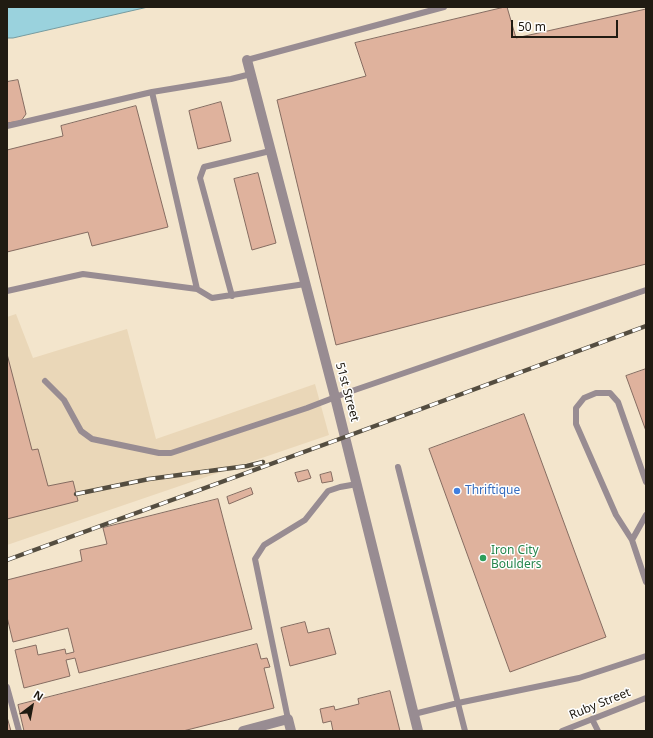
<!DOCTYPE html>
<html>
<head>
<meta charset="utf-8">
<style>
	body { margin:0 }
	#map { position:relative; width:653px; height:738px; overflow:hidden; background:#f3e5cc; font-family:"Noto Sans",sans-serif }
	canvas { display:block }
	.frame { position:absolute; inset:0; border:8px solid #201b12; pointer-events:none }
	.north { position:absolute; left:12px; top:686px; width:40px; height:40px; -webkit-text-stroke:3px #fff; paint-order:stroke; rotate:32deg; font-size:11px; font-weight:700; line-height:16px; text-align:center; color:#201b12 }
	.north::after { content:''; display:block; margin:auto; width:14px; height:18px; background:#201b12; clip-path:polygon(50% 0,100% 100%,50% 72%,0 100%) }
	.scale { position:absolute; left:511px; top:20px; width:107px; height:18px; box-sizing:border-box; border:2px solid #201b12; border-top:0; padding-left:5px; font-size:12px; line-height:14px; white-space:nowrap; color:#201b12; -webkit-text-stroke:3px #fff; paint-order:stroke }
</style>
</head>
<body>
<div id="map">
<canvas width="653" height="738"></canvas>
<div class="frame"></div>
<div class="north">N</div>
<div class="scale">50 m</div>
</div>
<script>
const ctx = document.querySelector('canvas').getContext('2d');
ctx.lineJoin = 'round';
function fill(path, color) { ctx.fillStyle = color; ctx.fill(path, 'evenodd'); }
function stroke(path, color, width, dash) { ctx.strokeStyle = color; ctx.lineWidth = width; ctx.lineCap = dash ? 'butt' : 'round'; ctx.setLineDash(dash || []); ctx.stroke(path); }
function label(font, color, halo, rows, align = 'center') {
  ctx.font = font + ' "Noto Sans",sans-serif'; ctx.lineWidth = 3; ctx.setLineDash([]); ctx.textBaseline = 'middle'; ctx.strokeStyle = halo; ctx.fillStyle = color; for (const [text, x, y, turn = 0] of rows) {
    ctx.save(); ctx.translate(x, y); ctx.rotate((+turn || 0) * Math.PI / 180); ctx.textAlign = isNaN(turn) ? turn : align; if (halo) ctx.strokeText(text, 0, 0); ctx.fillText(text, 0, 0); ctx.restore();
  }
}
const built = new Path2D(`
	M16,314L33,358L127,329L156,439L315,384L329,435L7,545V317Z`);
const water = new Path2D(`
	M7,7H148L13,38H7Z`);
const building = new Path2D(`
	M505,7H507L516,38L646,9V264L336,345L277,100L366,76L355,43Z
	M18,80L26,114L21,121L7,123V82Z
	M221,102L231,141L198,149L189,111Z
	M136,106L168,227L92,246L88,232L7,252V150L63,136L61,126Z
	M258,173L276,243L252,250L234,179Z
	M7,354L32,450L38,449L48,486L73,481L78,501L7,519Z
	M646,369V431L626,376Z
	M524,414L606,637L510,672L429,449Z
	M308,470L311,478L298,482L295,473Z
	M331,472L333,481L322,483L320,475Z
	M251,488L253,494L229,504L227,497Z
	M218,499L252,629L79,673L75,658L66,660L70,676L24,688L15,650L36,645L38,655L65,649L66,654L74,652L68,628L13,642L7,617V580L82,561L80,550L107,544L103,528Z
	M305,622L308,633L329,628L336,654L290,666L281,628Z
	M257,644L261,659L267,658L270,667L264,668L274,708L183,731H24L18,705Z
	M390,691L400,731H333L331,721L323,723L320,709L334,706L335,710L359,704L358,699Z
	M7,717L11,731H7Z`);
const lane = new Path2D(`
	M247,60L444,7
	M152,92L231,79L251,74
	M7,126L152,92L197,289
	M7,291L83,274L197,289L212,298L305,284
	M232,296L200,178L204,167L270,151
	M45,381L64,400L81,431L92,439L159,453H171L307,408L346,393L646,290
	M398,467L465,731
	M646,482L618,402L610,393H596L584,398L576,408V424L616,515L632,540L646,582
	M632,540L646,515
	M7,687L19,731
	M414,714L458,703L579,678L646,656
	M288,719L255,559L264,545L305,520L328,491L340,487L357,484
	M592,719L598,731
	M562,731L646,698`);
const street = new Path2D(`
	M247,60L335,397L418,731
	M243,731L288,719L291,731`);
const rail = new Path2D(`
	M76,494L149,479L247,466L263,462
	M7,560L345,437L646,326`);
const markers = [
	[457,491,4,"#3f7fe0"],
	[483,558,4,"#2e9e5b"]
];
const streetNames = [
	["51st Street",347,392,75],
	["Ruby Street",600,704,-22]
];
const shopNames = [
	["Thriftique",465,491]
];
const leisureNames = [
	["Iron City",491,551],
	["Boulders",491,565]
];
fill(built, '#ead7b8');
fill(water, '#9ad2dd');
stroke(water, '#759ba0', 1);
fill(building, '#dfb29d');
stroke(building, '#856c61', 1);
stroke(lane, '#988c92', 6);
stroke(street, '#988c92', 10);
stroke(rail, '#544d40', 4.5);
stroke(rail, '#fff', 3, [9]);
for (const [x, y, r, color] of markers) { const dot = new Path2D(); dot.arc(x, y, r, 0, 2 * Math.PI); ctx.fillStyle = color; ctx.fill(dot); stroke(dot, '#fff', 1.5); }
label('12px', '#201b12', '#fff', streetNames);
label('12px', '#366cbe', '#fff', shopNames, 'left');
label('12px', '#27864d', '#fff', leisureNames, 'left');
</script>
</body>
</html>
